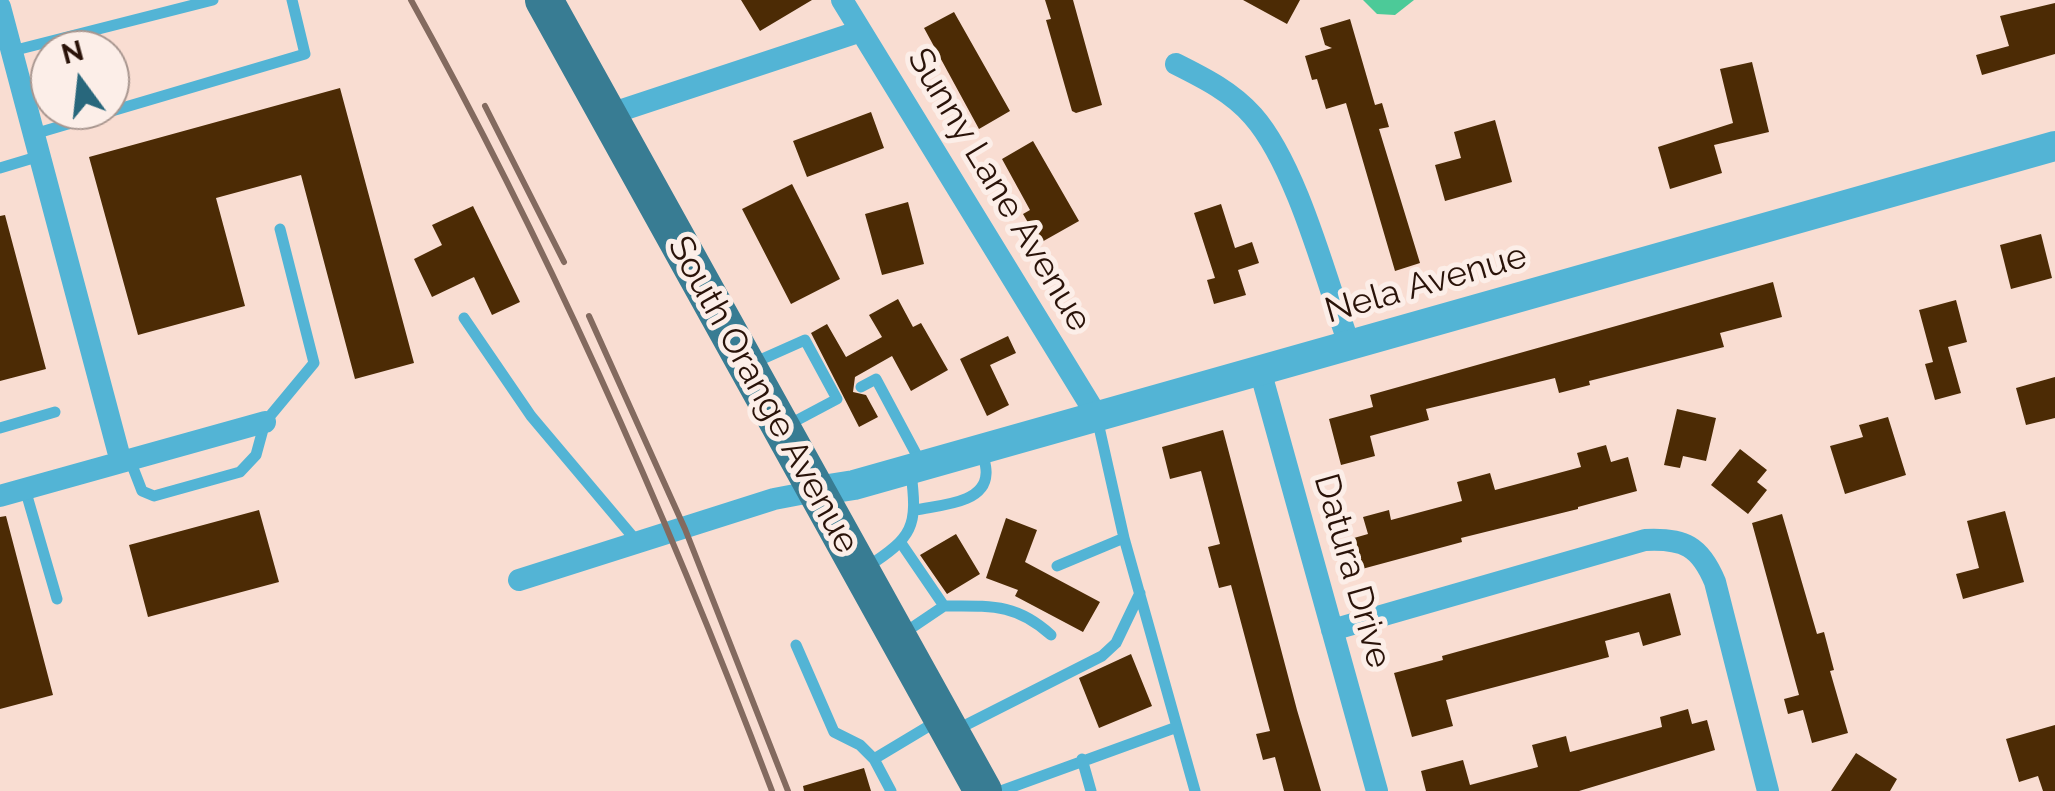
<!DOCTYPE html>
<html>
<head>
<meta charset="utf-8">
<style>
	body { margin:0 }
	#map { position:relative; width:2055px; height:791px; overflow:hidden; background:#f9ddd2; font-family:Raleway,sans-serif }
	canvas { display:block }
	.north { position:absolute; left:30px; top:30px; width:100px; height:100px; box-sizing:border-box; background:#fceee8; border:2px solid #a8968f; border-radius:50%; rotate:345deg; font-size:28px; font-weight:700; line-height:40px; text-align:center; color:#2a1309 }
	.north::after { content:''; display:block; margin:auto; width:35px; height:45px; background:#28677c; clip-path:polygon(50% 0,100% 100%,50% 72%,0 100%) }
</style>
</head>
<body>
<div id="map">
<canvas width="2055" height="791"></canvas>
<div class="north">N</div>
</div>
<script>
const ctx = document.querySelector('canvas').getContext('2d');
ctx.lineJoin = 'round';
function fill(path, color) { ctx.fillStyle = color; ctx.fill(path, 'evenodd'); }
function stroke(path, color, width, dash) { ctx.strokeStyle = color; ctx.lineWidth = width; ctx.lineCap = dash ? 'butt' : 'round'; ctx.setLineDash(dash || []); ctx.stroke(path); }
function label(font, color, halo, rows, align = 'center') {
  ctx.font = font + ' Raleway,sans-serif'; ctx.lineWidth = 10; ctx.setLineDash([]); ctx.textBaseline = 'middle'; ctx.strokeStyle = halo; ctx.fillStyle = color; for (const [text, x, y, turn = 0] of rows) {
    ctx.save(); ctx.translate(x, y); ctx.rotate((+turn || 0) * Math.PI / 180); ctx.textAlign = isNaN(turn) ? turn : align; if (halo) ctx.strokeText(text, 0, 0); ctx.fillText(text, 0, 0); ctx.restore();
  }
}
const water = new Path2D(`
	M1363,0H1414L1395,15L1377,14Z`);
const building = new Path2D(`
	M741,0H812L760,31Z
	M1045,0H1073L1102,105L1076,113L1072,111L1046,20L1051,19Z
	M1243,0H1300L1287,24Z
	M2055,3V54L1982,75L1976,55L2009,46L2000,16Z
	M954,12L1010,111L979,129L924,28Z
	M1350,19L1375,105L1382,103L1389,127L1379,129L1420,263L1395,271L1346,103L1326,109L1317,79L1312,80L1305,56L1332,48L1325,45L1320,28Z
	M1752,62L1769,132L1714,145L1722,173L1670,189L1658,147L1733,123L1720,69Z
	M340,88L414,363L355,379L301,175L216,198L245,306L138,335L89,157Z
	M871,112L884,148L807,177L793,141Z
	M1495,120L1512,182L1445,201L1435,165L1461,158L1454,132Z
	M1033,141L1079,221L1040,243L1023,214L1030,210L1002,159Z
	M792,184L840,279L791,304L742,209Z
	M908,202L924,264L882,275L865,214Z
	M1221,204L1235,248L1252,242L1259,263L1238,270L1246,295L1214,304L1207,280L1215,278L1194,213Z
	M473,206L520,302L492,315L474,277L432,297L414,259L442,245L432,225Z
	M5,215L46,369L0,381V216Z
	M2041,234L2052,278L2011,289L2000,245Z
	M1773,282L1782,317L1720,333L1724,347L1589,381L1590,385L1559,393L1555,378L1426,409L1429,420L1370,436L1375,456L1341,465L1329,419L1373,407L1370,395Z
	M898,299L913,327L921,323L948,370L911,391L892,356L855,377L853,392L866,395L878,417L859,427L811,333L827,324L846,357L882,337L869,315Z
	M1956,300L1967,342L1948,347L1961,393L1935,400L1925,364L1933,362L1919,310Z
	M1008,336L1016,353L990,365L1009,405L987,416L960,359Z
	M2055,377V418L2026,425L2016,388Z
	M1677,409L1716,418L1706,461L1683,456L1680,468L1664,465Z
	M1888,417L1906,475L1845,494L1830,446L1863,437L1859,425Z
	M1223,430L1297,710L1321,791H1284L1275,757L1263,760L1256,734L1270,731L1231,585L1219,588L1208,547L1220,544L1201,471L1170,479L1162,447Z
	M1606,445L1611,462L1628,457L1637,491L1578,507V509L1461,538L1462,542L1362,569L1354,538L1368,534L1363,517L1389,510L1391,520L1462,501L1457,482L1490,473L1495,490L1581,467L1577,453Z
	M1740,449L1767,470L1757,482L1767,490L1748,514L1711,485Z
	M259,510L279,582L148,617L129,545Z
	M2005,511L2024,582L1963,599L1956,574L1979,568L1967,521Z
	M1782,514L1817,634L1824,632L1834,670L1830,671L1848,733L1812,743L1803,710L1788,714L1784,699L1799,695L1752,523Z
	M6,516L53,695L0,709V517Z
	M1006,518L1037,530L1025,562L1100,602L1083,632L1015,596L1018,590L986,578Z
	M956,534L980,574L947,594L920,555Z
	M1670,593L1681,635L1643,646L1639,632L1605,641L1609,657L1446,700L1453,726L1412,737L1394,673L1443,660L1442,656Z
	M1131,654L1152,706L1099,728L1079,678Z
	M1688,709L1692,724L1707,720L1715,750L1579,791H1426L1421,771L1463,760L1470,785L1538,767L1532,745L1566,736L1570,752L1662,727L1660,717Z
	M2055,725V791H2043L2038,776L2019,782L2006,739Z
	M1856,753L1897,779L1890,791H1831Z
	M864,768L871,791H804L803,786Z`);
const service = new Path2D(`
	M12,51L213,0
	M34,134L305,54L292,0
	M0,168L40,156
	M464,318L531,416L639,544
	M751,364L805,340L837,399L788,425
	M861,387L876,379L922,465
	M0,428L55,412
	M130,460L142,491L154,496L240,472L256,455L265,422L314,363L280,229
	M25,489L57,599
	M916,510C938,505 985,504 986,474C987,467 983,457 982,449
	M1124,538L1195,791
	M901,543L944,606L904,633
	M1057,566L1124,538L1097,418
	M867,567C913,537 918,527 911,473
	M944,606C990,606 1016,603 1051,635
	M796,645L834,732L860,745L874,759
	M954,731L1102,656L1116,643L1140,593
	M1082,759L1091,791
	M891,791L874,759L939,720
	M1001,791L1177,727`);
const minor = new Path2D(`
	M842,0L1097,416
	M0,7L121,462
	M1176,64C1204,78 1232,92 1253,116C1297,166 1326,280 1349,344
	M607,115L861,31
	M1260,370L1377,791
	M0,496L265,422
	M519,580L774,499L816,491
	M1332,630L1645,540C1684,538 1700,546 1715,582L1768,791`);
const tertiary = new Path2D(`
	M816,491L854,485L2055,146`);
const primary = new Path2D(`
	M544,0L983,791`);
const rail = new Path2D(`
	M411,0C552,254 669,519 772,791
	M485,106L564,262
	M589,316L685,529L788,791`);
const streetNames = [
	["Sunny Lane Avenue",999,190,59],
	["Nela Avenue",1426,284,-16],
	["South Orange Avenue",763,395,61],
	["Datura Drive",1352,571,74]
];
fill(water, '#4cca98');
fill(building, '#4c2b05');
stroke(service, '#53b4d5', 11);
stroke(minor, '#53b4d5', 22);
stroke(tertiary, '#53b4d5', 30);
stroke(primary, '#387c93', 38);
stroke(rail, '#836a5f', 6);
label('35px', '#2a1309', '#fceee8', streetNames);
</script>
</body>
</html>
